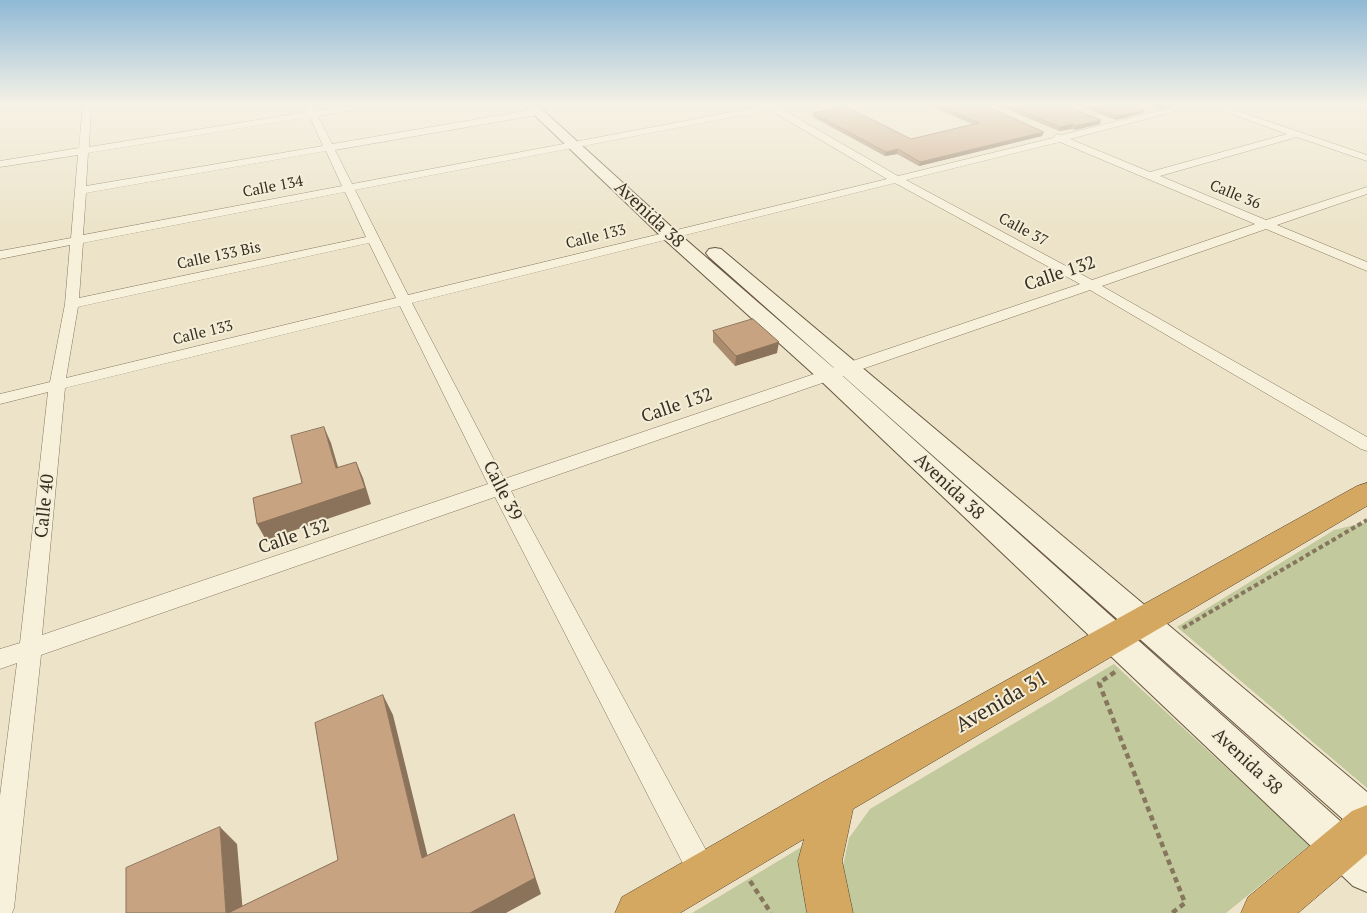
<!DOCTYPE html>
<html>
<head>
<meta charset="utf-8">
<style>
	body { margin:0 }
	canvas { display:block; background:#ece3c8 }
</style>
</head>
<body>
<canvas width="1367" height="913"></canvas>
<script>
const ctx = document.querySelector('canvas').getContext('2d');
ctx.lineJoin = 'round';
function fill(path, color) { ctx.fillStyle = color; ctx.fill(path, 'evenodd'); }
function stroke(path, color, width, dash) { ctx.strokeStyle = color; ctx.lineWidth = width; ctx.lineCap = dash ? 'butt' : 'round'; ctx.setLineDash(dash || []); ctx.stroke(path); }
function label(font, color, halo, rows, align = 'center') {
  ctx.font = font + ' "PT Serif",serif'; ctx.lineWidth = 4; ctx.setLineDash([]); ctx.textBaseline = 'middle'; ctx.strokeStyle = halo; ctx.fillStyle = color; for (const [text, x, y, turn = 0] of rows) {
    ctx.save(); ctx.translate(x, y); ctx.rotate((+turn || 0) * Math.PI / 180); ctx.textAlign = isNaN(turn) ? turn : align; if (halo) ctx.strokeText(text, 0, 0); ctx.fillText(text, 0, 0); ctx.restore();
  }
}
const green = new Path2D(`
	M1367,522V788L1177,627L1334,530Z
	M1114,664L1310,845L1226,913H843L838,889L849,838L870,809Z
	M813,840L806,881V913H692Z`);
const pathFar1 = new Path2D(`
	M1183,628L1367,520`);
const path = new Path2D(`
	M1115,672L1099,683L1185,903L1172,913
	M750,881L771,913`);
const street = new Path2D(`
	M83,104H91L89,147L307,112L304,104H312L316,111L359,104H380L376,107L318,116L332,144L537,109L542,112L537,115L335,150L352,184L764,106V104H791L780,108L898,176L1053,138L1057,134L1061,135L1188,104H1203L1070,139L1150,172L1287,134L1204,104H1217L1367,155V161L1297,137L1160,176L1266,220L1367,187V194L1277,225L1367,262V271L1266,229L1102,286L1367,437V451L1361,449L1090,290L511,491L714,865L718,875L714,885L704,889L694,885L495,497L41,655L14,908L12,913H0V796L17,663L0,669V649L20,643L48,392L0,404V394L50,382L65,304L70,245L0,259V251L71,238L78,155L0,167V161L79,148ZM770,110L887,179L408,295L355,190ZM310,117L323,146L86,186L88,153ZM1060,142L1255,224L1092,280L906,180ZM326,151L342,186L83,235L86,193ZM895,183L1080,284L504,479L412,303ZM345,192L366,237L79,298L83,243ZM369,243L396,298L66,378L78,307ZM400,306L488,484L42,635L65,388Z
	M1056,104H1069L1095,115L1090,118L1087,117Z
	M1350,104L1367,105V111L1351,106Z`);
const secondary = new Path2D(`
	M523,104H536L677,232L836,370L1367,845V892L1353,886L820,380L665,240Z
	M715,248L721,249L1367,792V835L1354,829L709,257L706,253L709,249Z`);
const highway = new Path2D(`
	M1367,483V506L853,809L842,861L853,913H807L798,861L804,839L680,913H615L622,897L821,783L1357,486Z
	M1367,805V854L1298,913H1241L1248,897L1352,811Z`);
const wall = new Path2D(`
	M926,104H982L1042,136L919,166L897,154L885,156L813,117V113L911,139L972,124Z
	M994,104H1052L1100,124L1075,130L1071,129L1059,131Z
	M1082,104H1132L1145,110L1143,113L1116,120L1081,107Z
	M1145,104H1180L1159,109Z
	M713,331L777,353L735,366L713,342Z`);
const shadedWall = new Path2D(`
	M1165,104H1180L1159,109L1161,105Z
	M1145,110L1143,113L1116,120L1118,116Z
	M1101,120L1100,124L1075,130L1076,126Z
	M1073,124L1071,129L1059,131L1061,127Z
	M1044,132L1042,136L919,166L920,162Z
	M898,149L897,154L885,156L886,152Z
	M779,342L777,353L735,366L736,356Z
	M324,427L331,443L343,484L336,468Z
	M356,462L363,478L371,504L266,540L257,524Z
	M383,695L393,715L432,874L422,858Z
	M514,814L541,894L506,913H470Z
	M220,827L237,844L243,913H226Z`);
const building = new Path2D(`
	M936,104H982L1044,132L920,162L898,149L886,152L813,113L845,106L911,139L979,123Z
	M1004,104H1052L1062,108L1068,106L1101,120L1076,126L1073,124L1061,127Z
	M1085,104H1132L1145,110L1118,116Z
	M753,319L779,342L736,356L713,331Z
	M324,427L336,468L356,462L365,488L257,524L253,498L302,483L291,436Z
	M383,695L422,858L514,814L535,878L470,913H228L338,860L315,723Z
	M220,827L226,913H126V868Z`);
const farStreetnames = [
	["Calle 134",273,187,-11],
	["Calle 36",1235,195,22],
	["Calle 37",1023,230,28],
	["Calle 133",596,237,-14],
	["Calle 133 Bis",219,256,-12],
	["Calle 133",203,333,-14]
];
const streetNames = [
	["Avenida 38",649,215,43],
	["Calle 132",1060,274,-19],
	["Calle 132",677,406,-19],
	["Avenida 38",949,487,43],
	["Calle 39",502,491,63],
	["Calle 40",45,506,-84],
	["Calle 132",294,537,-19],
	["Avenida 38",1247,762,43]
];
const nearStreetnames = [
	["Avenida 31",1002,702,-30]
];
fill(green, '#c1c99d');
stroke(street, '#87765e', 1);
stroke(secondary, '#695841', 2);
stroke(highway, '#554532', 1);
stroke(pathFar1, '#87765e', 4, [4.5, 3]);
stroke(path, '#87765e', 4.5, [5.5, 4]);
fill(street, '#f7f0db');
fill(secondary, '#f7f0db');
fill(highway, '#d4a860');
fill(wall, '#ab8c6f');
fill(shadedWall, '#8b725a');
fill(building, '#c7a381');
stroke(building, '#8b725a', 1);
const sky = ctx.createLinearGradient(0, 0, 0, 232);
sky.addColorStop(0, '#8fb9d6');
sky.addColorStop(0.45, '#f6f2e6');
sky.addColorStop(1, '#f6f2e600');
ctx.fillStyle = sky;
ctx.fillRect(0, 0, 1367, 232);
label('15px', '#382e21', '#f4edd7', farStreetnames);
label('18px', '#382e21', '#f4edd7', streetNames);
label('21px', '#382e21', '#f4edd7', nearStreetnames);
</script>
</body>
</html>
